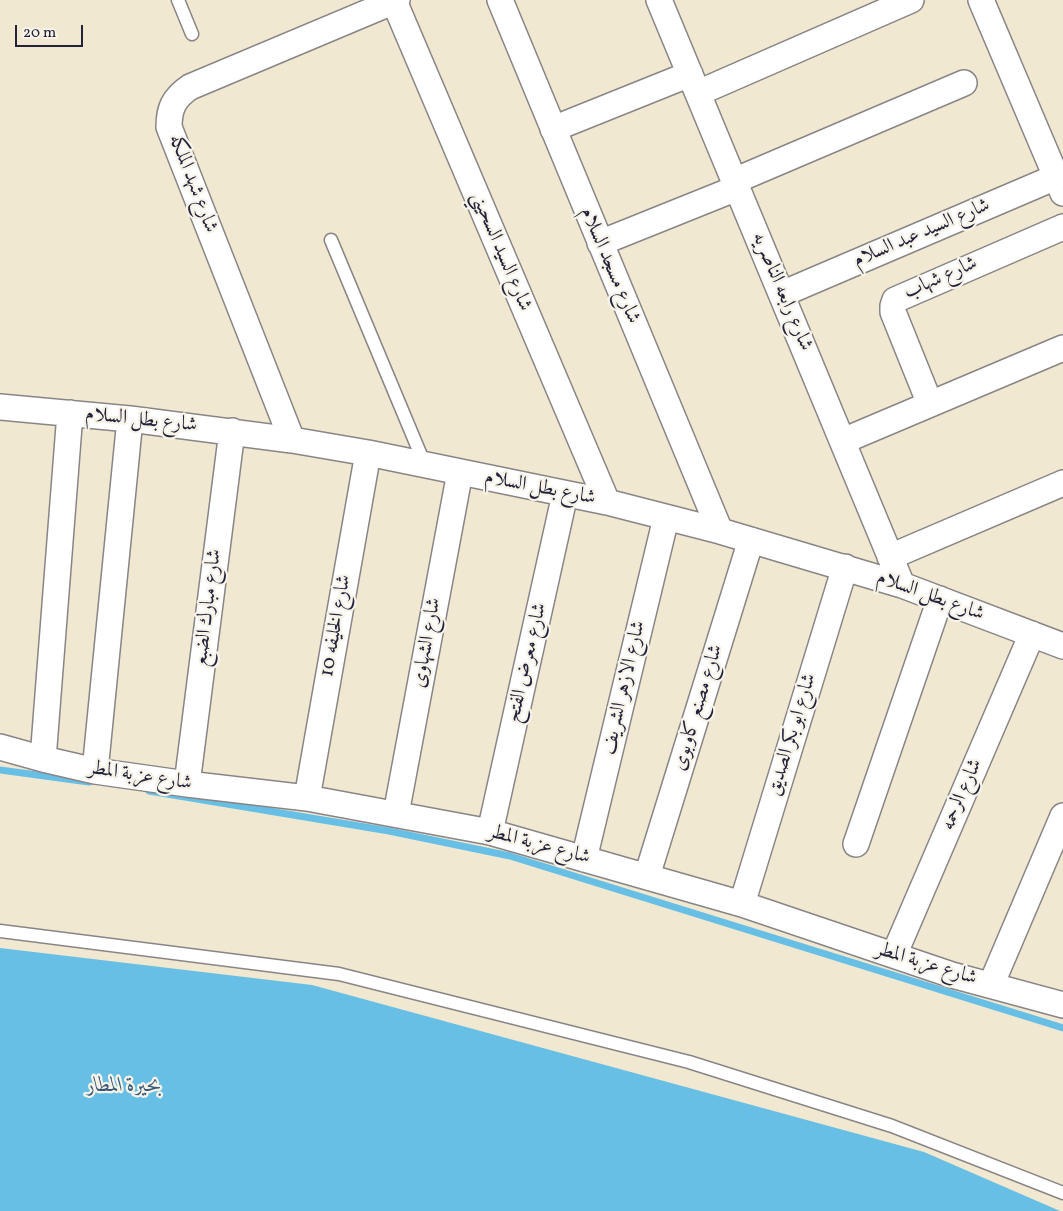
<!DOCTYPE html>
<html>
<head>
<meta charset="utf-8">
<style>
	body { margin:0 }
	#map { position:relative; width:1063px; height:1211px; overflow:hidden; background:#f0e8d0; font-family:Vollkorn,serif }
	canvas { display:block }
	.scale { position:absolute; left:15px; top:25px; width:68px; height:22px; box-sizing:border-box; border:2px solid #22223b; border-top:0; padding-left:6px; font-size:15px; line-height:18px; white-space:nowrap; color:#22223b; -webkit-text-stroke:4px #f7f3e8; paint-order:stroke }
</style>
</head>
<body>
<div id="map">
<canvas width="1063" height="1211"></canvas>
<div class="scale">20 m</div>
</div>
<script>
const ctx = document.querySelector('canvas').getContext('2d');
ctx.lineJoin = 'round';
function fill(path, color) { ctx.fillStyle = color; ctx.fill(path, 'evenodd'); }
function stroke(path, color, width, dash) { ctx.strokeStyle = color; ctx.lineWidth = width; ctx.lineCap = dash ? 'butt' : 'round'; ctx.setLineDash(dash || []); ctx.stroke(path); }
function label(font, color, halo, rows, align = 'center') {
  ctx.font = font + ' Vollkorn,Amiri,serif'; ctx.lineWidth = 4.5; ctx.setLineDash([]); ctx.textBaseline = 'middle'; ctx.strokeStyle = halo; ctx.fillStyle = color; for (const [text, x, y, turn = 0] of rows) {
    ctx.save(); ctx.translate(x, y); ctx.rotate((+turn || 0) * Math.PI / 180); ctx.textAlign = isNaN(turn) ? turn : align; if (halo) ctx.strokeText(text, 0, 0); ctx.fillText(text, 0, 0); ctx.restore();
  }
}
const water = new Path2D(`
	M0,948L312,985L924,1152L1060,1211H0Z`);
const stream = new Path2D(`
	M0,770L89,782
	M149,791L389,831L510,856L1063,1028`);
const service = new Path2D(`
	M178,0L192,34
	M331,240L425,465
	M0,931L339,974L689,1062L892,1126L1063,1193`);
const minor = new Path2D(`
	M500,0L720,531
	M659,0L902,585
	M981,0L1063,193
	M394,1L607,502
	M698,93L911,0
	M553,129L690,74
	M734,181L964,83
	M600,243L737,188
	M782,294L1063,174
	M930,404L893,312V306L895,300L1063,227
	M0,407L130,419L292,440L368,453L607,502L720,531L902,585L1063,646
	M292,440L169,127C169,108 174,98 190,87L397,0
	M843,441L1063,348
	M890,557L1063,483
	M0,747L43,759L95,771L187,784L307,798L490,832L742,904L952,975L1063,1005
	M43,759L70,413
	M95,771L130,419
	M187,784L232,431
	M307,798L368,453
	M396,814L460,472
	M490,832L565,494
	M856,844L940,599
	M584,859L666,518
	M647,876L751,540
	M742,904L845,567
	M894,955L1032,634
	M991,985L1063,816`);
const streetNames = [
	["شارع شهد الملكه",192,184,69],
	["شارع السيد عبد السلام",922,234,-23],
	["شارع السيد السحيني",500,252,67],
	["شارع مسجد السلام",609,266,67],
	["شارع شهاب",941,279,-24],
	["شارع رابعه الناصريه",781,292,67],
	["شارع بطل السلام",141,421,6],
	["شارع بطل السلام",540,489,11],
	["شارع بطل السلام",930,597,20],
	["شارع مبارك الضبع",209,608,-83],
	["شارع الخليفه 10",337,626,-80],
	["شارع الشهاوى",428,643,-80],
	["شارع معرض الفتح",528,663,-77],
	["شارع الازهر الشريف",625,688,-77],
	["شارع مصنع كاوبوى",699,708,-73],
	["شارع ابو بكر الصديق",793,735,-73],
	["شارع عزبة المطر",140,777,9],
	["شارع الرحمه",963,795,-67],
	["شارع عزبة المطر",539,846,15],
	["شارع عزبة المطر",926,965,17]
];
const waterNames = [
	["بحيرة المطار",124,1087]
];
fill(water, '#68bfe5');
stroke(stream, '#68bfe5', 7);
stroke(service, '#898586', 15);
stroke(minor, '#898586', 28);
stroke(service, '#fff', 12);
stroke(minor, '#fff', 25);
label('20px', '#22223b', '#f7f3e8', streetNames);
label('italic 21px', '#3a5976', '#f7f3e8', waterNames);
</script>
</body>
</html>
